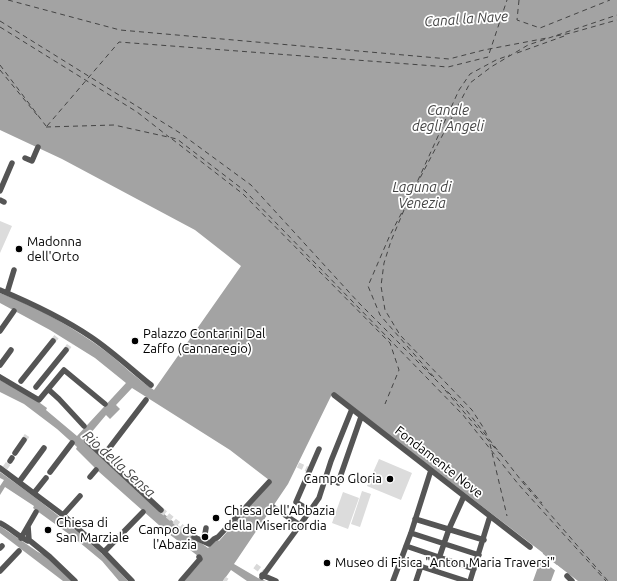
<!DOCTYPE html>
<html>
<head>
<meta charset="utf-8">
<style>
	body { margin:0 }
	canvas { display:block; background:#fff }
</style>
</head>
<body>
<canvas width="617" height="581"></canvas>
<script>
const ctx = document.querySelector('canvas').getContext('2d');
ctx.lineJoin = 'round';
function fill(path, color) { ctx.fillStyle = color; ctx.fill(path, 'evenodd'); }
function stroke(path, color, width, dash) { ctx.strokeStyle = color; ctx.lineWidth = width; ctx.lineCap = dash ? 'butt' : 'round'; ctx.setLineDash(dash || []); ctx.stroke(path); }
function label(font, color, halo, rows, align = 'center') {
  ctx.font = font + ' Ubuntu,sans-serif'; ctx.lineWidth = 3.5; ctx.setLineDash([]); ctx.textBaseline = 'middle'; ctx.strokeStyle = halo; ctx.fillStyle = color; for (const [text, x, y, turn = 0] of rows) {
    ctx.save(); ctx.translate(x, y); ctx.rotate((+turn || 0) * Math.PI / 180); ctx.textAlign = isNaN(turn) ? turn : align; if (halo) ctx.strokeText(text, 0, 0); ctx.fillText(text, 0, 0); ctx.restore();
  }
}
const green = new Path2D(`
	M0,221L12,226L0,253Z
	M379,459L412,473L401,500L367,486Z
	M362,491L371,494L360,527L351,524Z
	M343,492L359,498L348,529L332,523Z`);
const water = new Path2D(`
	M0,0H617V581H578L557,565L551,581H533L543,553L333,392L288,484L234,564L258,578L266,581H247L231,570L223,581H184L201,562L198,556L169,534L98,471L76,449L77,447L57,429L24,404L0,392V380L36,400L47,408L46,410L77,436L126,383L95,358L50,330L0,303V293C39,308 75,328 108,353C123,365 137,379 154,390L241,266L195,230L62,159L0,130ZM132,388L230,450L269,480L228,529L227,532L219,541L217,539L208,548C163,517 125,478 85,440L106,415L110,419L120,409L116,405Z
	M0,472C47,505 89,538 128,581H119L102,561L73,537L33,508L34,506L5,487L0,495V486L4,480L0,478Z
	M0,526L38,552L50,558L73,581H63L0,533Z`);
const pier = new Path2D(`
	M532,545L568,574L567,576L558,568L557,572L539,558L540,554L530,546Z`);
const ferry = new Path2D(`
	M8,0L120,30L449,59L484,50L547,38
	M519,0L517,20L540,28L610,0
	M0,21L180,133L251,185L359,303L467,411L524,484L608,581
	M0,27L137,112L169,137
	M556,36L571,33L617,20
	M517,53L567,35
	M0,65L46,126
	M0,70L37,115
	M47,126L119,42L448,67L488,57L507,0
	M46,127L114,125L177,139L245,191L463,415L519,485L606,581
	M172,139L243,194L390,343L399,370L385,404
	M414,189L459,90L470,74L496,60L510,55
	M404,210L391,241L384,263L381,286L385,310L400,335L472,410L483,427L487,435
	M434,377L380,315L368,286L390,235L470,83L491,67L528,45L617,15
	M445,390L500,454
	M490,444L507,516
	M523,481L542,503`);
const pedestrianTunnel = new Path2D(`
	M53,341L58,335
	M66,350L71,343
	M24,440L28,434
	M298,465L309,470
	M5,468L10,461
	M161,510L194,537
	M255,566L263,572
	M224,579L227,581`);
const pedestrian = new Path2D(`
	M25,158L32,161L38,147
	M0,191L12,163
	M0,200L4,202
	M0,290C31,303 63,318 91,337C112,351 131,369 151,385
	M7,293L14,270
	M0,331L14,311
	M0,365L11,350
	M0,377L39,400L64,370L105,404
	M21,381L53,341
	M36,387L66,350
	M48,389L59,399L84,426
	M334,395L530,547
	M87,441L161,510
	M15,453L24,440
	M104,455L146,400
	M10,461L12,458
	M0,468L63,515L104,552L132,581
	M50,472L72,443
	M90,477L96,470
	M19,482L44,448
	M338,483L361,417
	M34,493L46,478
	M273,507L300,525
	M311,511L296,502L319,449
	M63,515L80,496
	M415,519L484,540
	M0,523C10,528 18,536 28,541
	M28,526L29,540L50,557L75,581
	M206,528L205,534L207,543
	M411,533L479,555
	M194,537L209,544L214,539L218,537L269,482
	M21,538L36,512
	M406,546L474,569
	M0,548L2,546
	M104,552L143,512
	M401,560L466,581
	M435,570L449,529L464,496
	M0,571L19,551
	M262,575L276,581
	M567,576L572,581
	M262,577L300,525L319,498L331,461L352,409
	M181,581L200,559L199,557
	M393,581L411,533L431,470
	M416,581L421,566
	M470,581L490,516`);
const markers = [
	[19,249,4,"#000"],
	[135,341,4,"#000"],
	[390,479,4,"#000"],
	[216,518,4,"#000"],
	[48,530,4,"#000"],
	[205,537,4,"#000"],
	[327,563,4,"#000"]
];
const poiNames = [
	["Madonna",27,242],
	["dell'Orto",27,257],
	["Palazzo Contarini Dal",143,334],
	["Zaffo (Cannaregio)",143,349],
	["Campo Gloria",382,479,"right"],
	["Chiesa dell'Abbazia",224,511],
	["della Misericordia",224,526],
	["Chiesa di",56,523],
	["San Marziale",56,538],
	["Campo de",197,530,"right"],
	["l'Abazia",197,545,"right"],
	["Museo di Fisica \"Anton Maria Traversi\"",335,563]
];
const streetNames = [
	["Fondamente Nove",439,462,38]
];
const waterNames = [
	["Canal la Nave",466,19,-4],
	["Canale",448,110],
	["degli Angeli",448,126],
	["Laguna di",422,187],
	["Venezia",422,203],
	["Rio della Sensa",119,464,42]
];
fill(green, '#dcdcdc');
fill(water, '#a3a3a3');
fill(pier, '#fff');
stroke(ferry, '#444', 1, [5, 4]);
stroke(pedestrianTunnel, '#d9d9d9', 5.5, [5.5, 3]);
stroke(pedestrian, '#555', 5.5);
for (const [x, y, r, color] of markers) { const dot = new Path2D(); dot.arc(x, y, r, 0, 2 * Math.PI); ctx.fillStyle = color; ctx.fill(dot); stroke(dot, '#fff', 1.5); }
label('13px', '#000', '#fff', poiNames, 'left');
label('13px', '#000', '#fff', streetNames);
label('italic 14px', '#444', '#fff', waterNames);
</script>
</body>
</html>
